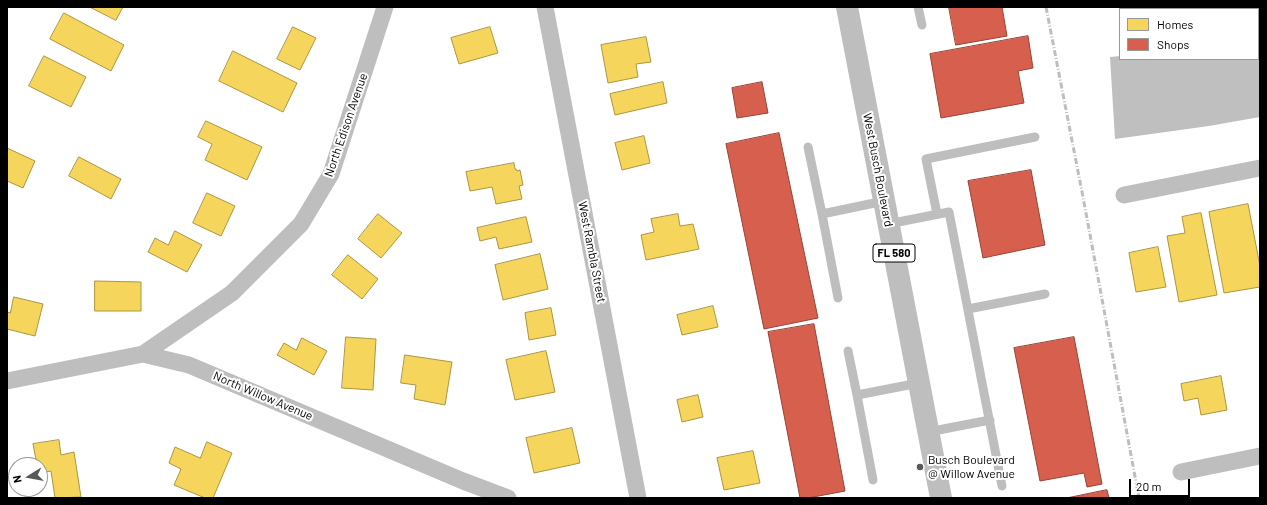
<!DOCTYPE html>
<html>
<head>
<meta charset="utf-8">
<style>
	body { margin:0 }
	#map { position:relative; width:1267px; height:505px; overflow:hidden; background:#fff; font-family:Barlow,sans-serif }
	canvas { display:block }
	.frame { position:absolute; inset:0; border:8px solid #000; pointer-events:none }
	.legend { position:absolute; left:1119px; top:8px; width:140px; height:52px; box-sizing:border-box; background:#fff; border:1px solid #999; margin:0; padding:5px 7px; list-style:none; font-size:12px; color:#000 }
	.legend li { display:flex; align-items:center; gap:8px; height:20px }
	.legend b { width:20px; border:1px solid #999 }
	.north { position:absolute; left:8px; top:457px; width:40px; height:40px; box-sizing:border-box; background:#fff; border:1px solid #999; border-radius:50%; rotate:259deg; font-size:11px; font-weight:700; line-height:16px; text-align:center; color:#000 }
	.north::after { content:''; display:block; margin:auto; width:14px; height:18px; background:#595959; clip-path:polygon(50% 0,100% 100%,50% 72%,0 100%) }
	.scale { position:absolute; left:1129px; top:479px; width:61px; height:18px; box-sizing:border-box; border:2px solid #000; border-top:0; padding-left:5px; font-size:12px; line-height:14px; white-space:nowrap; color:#000; -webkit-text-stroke:3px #fff; paint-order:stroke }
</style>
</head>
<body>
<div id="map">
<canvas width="1267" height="505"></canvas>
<div class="frame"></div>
<ul class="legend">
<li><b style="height:11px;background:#f6d55c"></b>Homes</li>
<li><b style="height:11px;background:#d6604d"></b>Shops</li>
</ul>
<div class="north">N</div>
<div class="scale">20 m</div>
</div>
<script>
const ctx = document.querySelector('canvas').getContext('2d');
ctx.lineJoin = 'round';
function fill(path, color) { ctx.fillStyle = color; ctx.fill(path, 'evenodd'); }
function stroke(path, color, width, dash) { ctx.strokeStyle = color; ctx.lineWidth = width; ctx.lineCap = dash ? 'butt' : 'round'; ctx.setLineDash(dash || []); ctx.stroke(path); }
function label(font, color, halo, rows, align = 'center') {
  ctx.font = font + ' Barlow,sans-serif'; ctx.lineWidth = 4; ctx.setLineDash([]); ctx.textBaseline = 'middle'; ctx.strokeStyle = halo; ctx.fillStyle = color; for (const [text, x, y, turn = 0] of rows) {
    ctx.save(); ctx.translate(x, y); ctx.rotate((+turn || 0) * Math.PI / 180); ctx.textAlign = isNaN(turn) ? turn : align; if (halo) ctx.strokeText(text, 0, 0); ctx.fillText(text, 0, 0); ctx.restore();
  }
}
const water = new Path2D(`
	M1258,35H1260V117L1209,126L1115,139L1110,57L1120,56V59H1258Z`);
const homes = new Path2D(`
	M90,7H123L116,20Z
	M64,13L124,45L111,71L50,39Z
	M293,27L316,38L300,70L277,59Z
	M490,27L498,53L459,64L451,38Z
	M646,37L651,62L636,64L638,77L608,83L601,45Z
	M233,51L297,83L283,112L219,81Z
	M44,56L86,77L71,107L29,86Z
	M663,82L667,103L615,115L610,94Z
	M206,121L262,147L247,180L205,160L212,144L198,137Z
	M644,136L650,163L622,170L615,143Z
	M7,148L35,161L23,188L7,181Z
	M79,157L121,179L111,199L69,176Z
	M514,163L515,169H516L517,171L520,170L523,185L519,186L522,199L496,204L492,187L470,191L466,172Z
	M207,193L235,206L221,236L193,223Z
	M1248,204L1260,266V287L1224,293L1209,212Z
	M1201,213L1217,295L1179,302L1167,236L1185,233L1182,217Z
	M378,214L402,233L381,258L358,239Z
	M678,214L680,226L693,224L699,249L646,260L641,235L654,232L651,219Z
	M526,217L532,242L499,249L496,237L480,241L477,228Z
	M175,231L202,245L187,272L148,252L155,238L168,245Z
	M1158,247L1166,287L1136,292L1129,253Z
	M540,254L548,289L503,300L495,265Z
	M348,255L378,279L362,299L332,275Z
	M95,281L141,282V311H95Z
	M14,297L43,304L35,336L7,329V312L10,313Z
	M713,306L718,327L682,335L677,315Z
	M551,308L556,335L529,340L525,313Z
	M346,337L376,339L373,390L342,388Z
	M302,338L327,351L314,375L277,355L284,343L296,350Z
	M546,351L555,392L515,400L506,360Z
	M405,355L452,362L445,405L414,399L416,385L401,383Z
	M1221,376L1227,410L1201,415L1198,398L1184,401L1181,384Z
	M698,395L703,417L682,422L677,400Z
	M572,428L580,463L534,473L526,438Z
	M59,440L61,455L74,452L81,497L55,498L51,471L40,473V465H37L33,444Z
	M207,442L232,453L213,498H205L174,485L181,469L169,463L175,447L200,458Z
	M753,451L760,483L724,490L717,458Z`);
const shops = new Path2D(`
	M949,7H1002L1007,36L956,45Z
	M1028,36L1033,68L1018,71L1024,103L941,118L930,54Z
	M762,82L768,113L737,118L732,88Z
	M779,133L818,318L764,329L726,144Z
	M1031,170L1045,245L983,258L968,181Z
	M814,324L845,491L808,498H800L768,332Z
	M1074,337L1102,484L1087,487L1084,473L1040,481L1014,348Z
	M1107,490L1109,498H1067Z`);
const lane = new Path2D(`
	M918,7L922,25
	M808,147L822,214L884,201
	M822,214L838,298
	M937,214L926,159L1035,137
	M888,224L949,212L1002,486
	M968,309L1045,294
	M848,351L857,395
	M928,432L990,420
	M873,480L857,395L919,383`);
const street = new Path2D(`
	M545,7L638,498
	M1124,195L1260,168
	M143,354L232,293L301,224L331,174L385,7
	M7,381L143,354L189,365L463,481L508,498
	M1181,472L1260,456`);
const primary = new Path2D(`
	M847,7L941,498`);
const rail = new Path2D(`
	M1046,7L1083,197L1139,498`);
const markers = [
	[920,467,4,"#595959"]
];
const shields = [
	[894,253,42]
];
const shieldNames = [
	["FL 580",894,253]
];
const streetNames = [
	["North Edison Avenue",346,125,-71],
	["West Busch Boulevard",878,170,79],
	["West Rambla Street",592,252,79],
	["North Willow Avenue",263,396,23]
];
const poiNames = [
	["Busch Boulevard",928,460],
	["@ Willow Avenue",928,474]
];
fill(water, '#bfbfbf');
fill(homes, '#f6d55c');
stroke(homes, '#ac9540', 1);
fill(shops, '#d6604d');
stroke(shops, '#964336', 1);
stroke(lane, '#bebebe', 9);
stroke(street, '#bebebe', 17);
stroke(primary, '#bebebe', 22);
stroke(rail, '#bebebe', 3, [6, 2, 1, 2]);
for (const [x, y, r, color] of markers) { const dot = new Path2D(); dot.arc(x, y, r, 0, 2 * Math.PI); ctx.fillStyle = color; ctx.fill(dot); stroke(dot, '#fff', 1.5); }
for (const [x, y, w] of shields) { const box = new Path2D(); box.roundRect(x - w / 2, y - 9, w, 18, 3); ctx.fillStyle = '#fff'; ctx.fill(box); stroke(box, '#000', 1); }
label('bold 11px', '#000', null, shieldNames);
label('12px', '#000', '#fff', streetNames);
label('12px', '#000', '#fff', poiNames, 'left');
</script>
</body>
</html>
